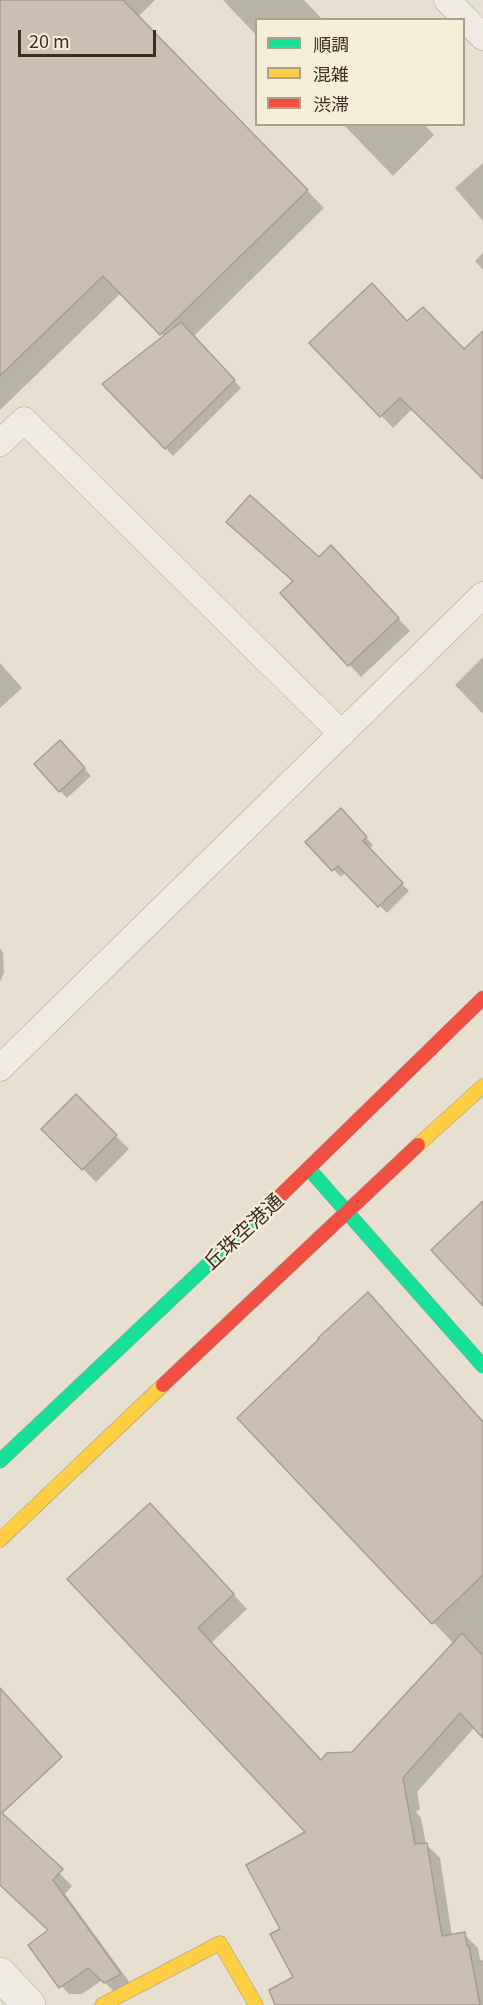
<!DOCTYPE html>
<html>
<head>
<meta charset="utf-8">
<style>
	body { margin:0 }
	#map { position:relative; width:483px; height:2005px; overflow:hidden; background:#e7e0d1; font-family:Georgia,"Noto Sans JP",serif }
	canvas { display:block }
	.legend { position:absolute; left:255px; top:18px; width:210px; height:108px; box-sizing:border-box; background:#f7eed8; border:2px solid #ada18e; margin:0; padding:8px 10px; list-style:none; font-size:18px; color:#3d2e20 }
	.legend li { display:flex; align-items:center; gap:12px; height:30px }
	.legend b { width:30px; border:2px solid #ada18e }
	.scale { position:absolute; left:18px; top:30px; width:138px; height:27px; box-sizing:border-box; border:3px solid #3d2e20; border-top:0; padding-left:8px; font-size:18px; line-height:21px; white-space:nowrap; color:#3d2e20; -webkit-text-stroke:4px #f7eed8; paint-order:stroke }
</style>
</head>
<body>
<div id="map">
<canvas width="483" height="2005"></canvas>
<ul class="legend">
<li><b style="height:8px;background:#16e098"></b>順調</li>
<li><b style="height:8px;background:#ffcf43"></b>混雑</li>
<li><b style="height:8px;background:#f24e42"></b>渋滞</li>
</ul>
<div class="scale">20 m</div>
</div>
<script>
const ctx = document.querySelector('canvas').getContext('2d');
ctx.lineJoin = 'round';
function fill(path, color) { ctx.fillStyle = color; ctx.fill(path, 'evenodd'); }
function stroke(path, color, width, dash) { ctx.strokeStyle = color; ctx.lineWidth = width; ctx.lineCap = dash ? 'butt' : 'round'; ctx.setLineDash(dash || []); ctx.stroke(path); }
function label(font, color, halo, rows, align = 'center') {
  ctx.font = font + ' Georgia,"Noto Sans JP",serif'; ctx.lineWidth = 4.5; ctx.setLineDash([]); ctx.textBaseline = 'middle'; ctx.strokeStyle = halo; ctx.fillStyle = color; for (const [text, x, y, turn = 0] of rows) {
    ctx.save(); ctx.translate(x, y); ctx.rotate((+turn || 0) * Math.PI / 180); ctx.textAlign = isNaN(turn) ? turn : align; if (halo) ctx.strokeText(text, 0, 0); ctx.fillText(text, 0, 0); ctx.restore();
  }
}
const shadow = new Path2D(`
	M0,0H155L138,17L324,208L193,337L241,388L173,456L104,384L165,337L121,293L0,410Z
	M223,0H304L323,20H256V35Z
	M343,124H424L434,135L393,176Z
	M483,163V221L455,188Z
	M483,253V270L475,261Z
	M408,323L464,351L483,333V477L413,408L393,428L311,343Z
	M240,534L319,559H343L410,631L361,677L282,593L294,582Z
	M483,657V714L455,685Z
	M0,663L22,688L0,708Z
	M60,742L91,776L67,798L60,791Z
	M348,818L373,845L369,850L409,891L387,913L346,872L341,877L307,842Z
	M0,948L3,953L4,973L0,982Z
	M76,1096L129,1149L96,1182L43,1129Z
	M239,1418L483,1422V1735L475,1727L417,1792L420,1809L416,1812L421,1818L426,1844L440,1858L452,1936L464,1934L478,1948L480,1959L483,1961V2005H276L295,1977L282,1929L307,1832L69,1579L164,1519L247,1609L211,1643L321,1761L353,1753L454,1644Z
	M21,1834L72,1886L65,1894L133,1987L118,1995L102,1980L82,1994H69L56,1980L50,1931L0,1884V1857Z`);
const building = new Path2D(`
	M0,0H123L308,190L160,335L103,276L0,376Z
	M372,283L407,321L423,307L464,349L483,331V479L400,398L380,417L309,343Z
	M181,322L235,380L165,449L102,384Z
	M250,495L319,557L331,545L399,618L348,666L280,593L293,581L226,522Z
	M60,740L85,768L59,792L34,764Z
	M341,808L367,837L363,841L403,883L378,907L338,866L332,871L305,842Z
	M76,1094L117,1135L82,1170L41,1129Z
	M483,1201V1306L431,1250Z
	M368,1292L483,1422V1575L432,1624L237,1418L319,1339L318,1338Z
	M150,1503L234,1594L198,1628L321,1760L327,1753L352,1752L462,1633L483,1656V1738L460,1713L403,1778L415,1844L427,1843L442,1936L465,1932L467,1946H469L480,2005H275L269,1990L293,1977L270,1934L280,1929L246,1865L305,1832L67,1579Z
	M0,1688L62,1757L2,1813L63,1869L53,1880L121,1974L104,1983L88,1968L59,1988L28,1945L48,1930L0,1885Z`);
const lane = new Path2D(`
	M447,0L483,37
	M0,443L24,420L342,734
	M0,1068L483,595`);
const street = new Path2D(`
	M0,1974L29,2005`);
const fast = new Path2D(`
	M309,1169L483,1366
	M0,1461L278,1198`);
const slow = new Path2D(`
	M418,1145L483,1086
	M0,1540L163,1385
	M102,2005L220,1943L256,2005`);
const jam = new Path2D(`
	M278,1198L483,998
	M163,1385L418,1145`);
const streetNames = [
	["丘珠空港通",243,1231,-43]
];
fill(shadow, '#0003');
fill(building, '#cbbfb2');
stroke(building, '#a89c90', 1.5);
stroke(lane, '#ada599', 27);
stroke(street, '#ada599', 34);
stroke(fast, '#9c958a', 15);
stroke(slow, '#9c958a', 15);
stroke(jam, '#9c958a', 15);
stroke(lane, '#efebe3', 26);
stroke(street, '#efebe3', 33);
stroke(fast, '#16e098', 14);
stroke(slow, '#ffcf43', 14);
stroke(jam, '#f24e42', 14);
label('20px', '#3d2e20', '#f7eed8', streetNames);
</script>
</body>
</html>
